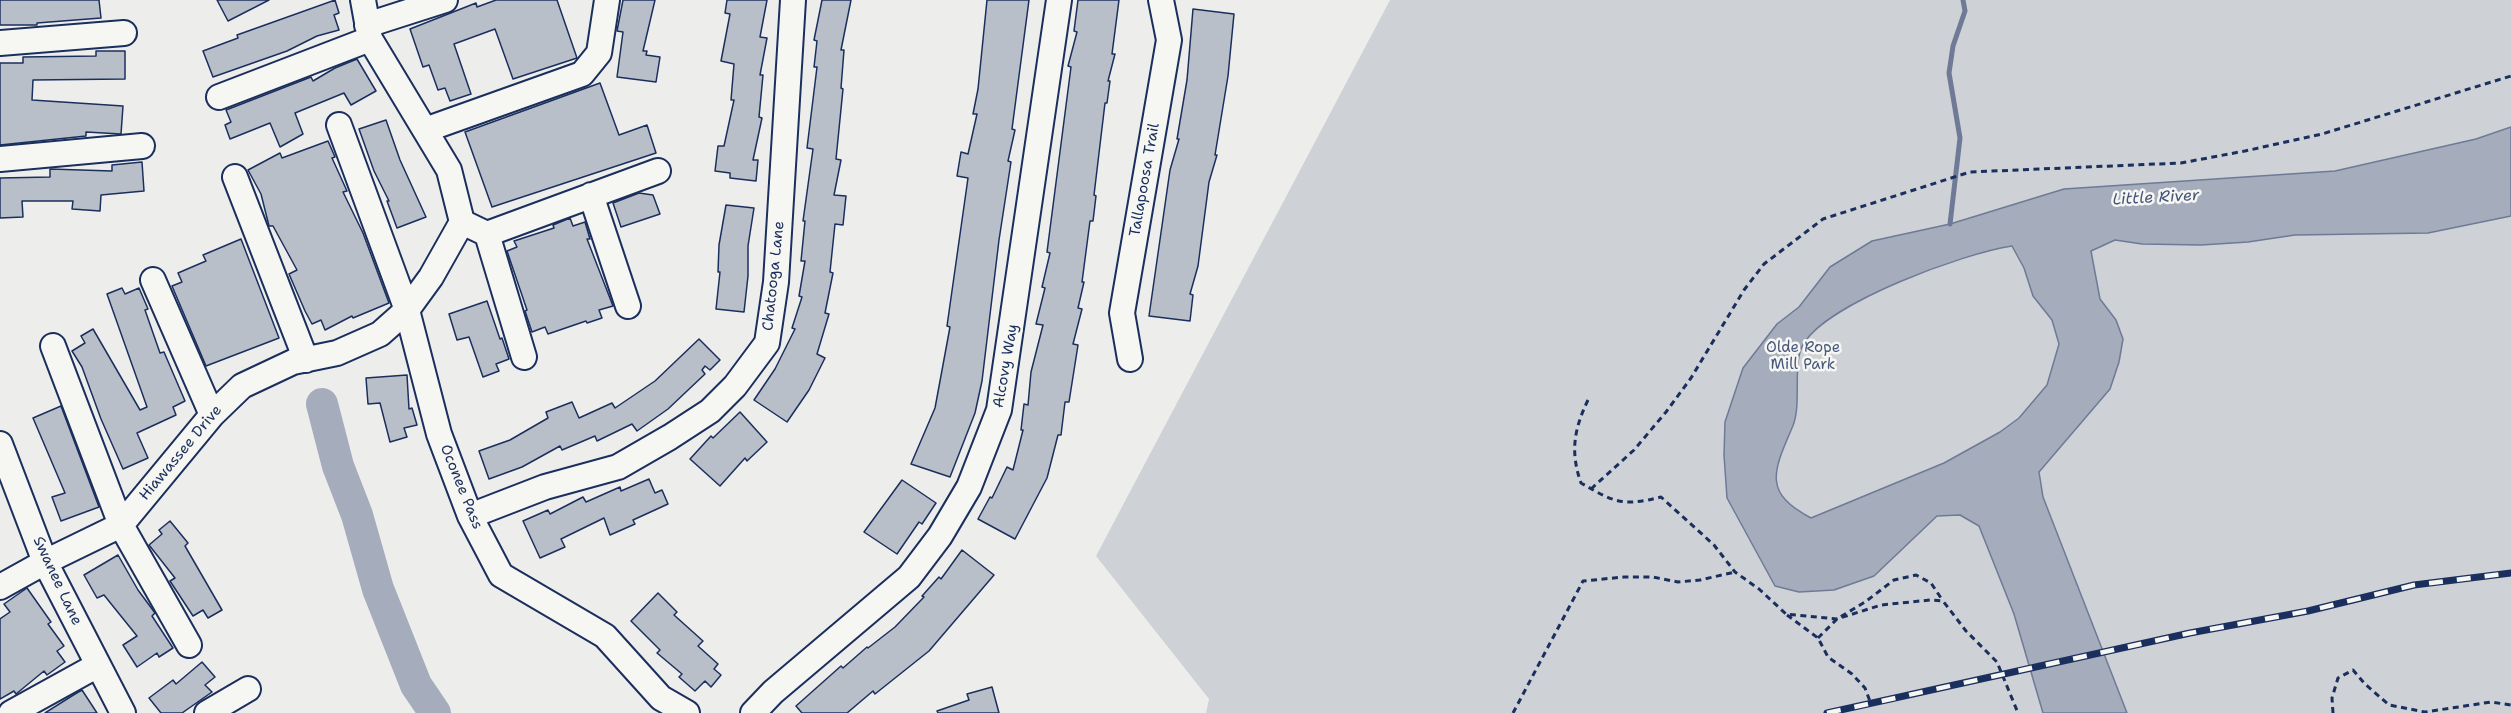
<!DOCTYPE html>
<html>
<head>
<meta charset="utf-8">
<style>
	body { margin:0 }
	canvas { display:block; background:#edeeec }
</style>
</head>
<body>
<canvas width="2511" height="713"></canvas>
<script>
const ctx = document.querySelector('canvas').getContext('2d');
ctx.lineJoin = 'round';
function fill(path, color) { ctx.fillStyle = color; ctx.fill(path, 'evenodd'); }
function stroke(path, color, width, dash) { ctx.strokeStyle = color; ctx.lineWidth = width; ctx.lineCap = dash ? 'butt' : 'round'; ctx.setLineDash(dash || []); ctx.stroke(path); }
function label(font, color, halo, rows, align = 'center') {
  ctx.font = font + ' "Shantell Sans",sans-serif'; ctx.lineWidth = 5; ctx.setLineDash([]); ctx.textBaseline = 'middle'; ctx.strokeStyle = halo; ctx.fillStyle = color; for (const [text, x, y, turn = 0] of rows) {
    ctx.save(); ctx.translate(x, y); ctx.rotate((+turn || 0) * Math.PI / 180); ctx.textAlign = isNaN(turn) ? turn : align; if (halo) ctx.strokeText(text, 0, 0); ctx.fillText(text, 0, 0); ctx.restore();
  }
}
const green = new Path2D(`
	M1390,0H2511V713H1206L1209,699L1096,556Z`);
const water = new Path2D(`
	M2511,127V216L2428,233L2295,235L2248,242L2201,245L2142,244L2115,240L2091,251L2100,299L2116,320L2123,339L2119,362L2110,389L2039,472L2043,497L2127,713H2043L2014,614L1979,526L1960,515L1937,516L1874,576L1834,590L1799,592L1775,586L1727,498L1724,455L1725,422L1743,368L1777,324L1799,307L1830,267L1872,241L1950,224L2064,189L2335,171L2476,139ZM2012,246L2024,268L2033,296L2052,320L2059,344L2047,385L2019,418L2000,432L1944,463L1811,518C1763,493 1773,472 1792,428C1803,405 1791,363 1804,343C1830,302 1964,253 2012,246Z`);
const stream = new Path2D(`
	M1950,224L1960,138L1949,73L1953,46L1965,11L1963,0`);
const river = new Path2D(`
	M322,404L338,466L357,515L378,589L416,685L435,713`);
const building = new Path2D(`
	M0,0H99L101,18L37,23V25H0Z
	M217,0H269L228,21Z
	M335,0L339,13L334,15L339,30L317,36L287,51L213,77L203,51L238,38L237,35Z
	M496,0H557L577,58L513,79L495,29L454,44L471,94L450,101L445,88L438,90L429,65L423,67L410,29L476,3L477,7Z
	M623,0H655L643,51H647L646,55L660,57L656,82L617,77L623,32L617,31Z
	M727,0H767L760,37L767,38L760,75H763L759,117L762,118L753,160H758L756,181L730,178V173L715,171L718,146H724L734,100H731L734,64L721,61L730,14L725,13Z
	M822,0H851L841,50H844L841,88L843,89L836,159L841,160L834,195L846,196L843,225L835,224L830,272L833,273L825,313L829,314L817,354L825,358L809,390L787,422L754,400L775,369L795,329L792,328L802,297L799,296L805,261H801L805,221H803L813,149L807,148L817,67H814L817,41L814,40Z
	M987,0H1029L1012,129L1015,130L1008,161L1011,162L999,240L982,381L975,413L950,477L911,464L935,408L950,327L947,326L968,178L957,176L961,152L968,154L977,114H973L978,89Z
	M1078,0H1119L1112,54H1115L1108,81H1110L1107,103H1105L1094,195L1096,196L1093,221H1090L1082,282H1084L1078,308L1082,309L1073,344L1078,345L1069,402H1065L1061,435H1058L1047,478L1015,539L978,519L990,497L992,498L1007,467L1013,470L1023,430H1021L1024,404L1028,405L1031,372L1043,325L1036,324L1045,288L1042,287L1050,253L1047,252L1071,67L1068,66L1077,32L1074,31Z
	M1193,9L1234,14L1228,76L1215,155H1217L1209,182L1198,266L1190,294L1193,295L1190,321L1149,316L1170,170L1179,139H1177L1187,80Z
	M96,51H125V79L33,80L32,100L123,106L121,134L86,132V136L0,145V63H23V57L96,56Z
	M357,59L376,91L351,105L344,93L295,113L303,134L280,147L270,123L230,139L225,125L231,122L226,110L311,77L313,81L335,68Z
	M600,83L619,135L647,125L656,153L492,207L465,132Z
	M386,120L400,160L426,217L397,228L387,201H389L374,171L359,129Z
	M328,141L335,157L332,158L347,191L343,192L363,233L389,303L353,318L352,316L325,330L321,320L312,324L305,311L289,274L297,270L273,226H269L261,194L248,170L280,153L282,158Z
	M142,162L144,191L101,195L100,211L72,209L73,201H22L23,217L0,218V178L50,177V169L112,171V165Z
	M639,193L653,195L660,214L621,227L613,203Z
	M726,205L754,208L748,246V276L744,312L716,309L720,272H718L719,245Z
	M570,218L573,226L585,222L590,239H587L613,306L599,310L602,318L587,323L586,321L548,334L545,327L532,332L525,311L527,310L507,251L517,247L514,241L554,228L553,225Z
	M241,239L279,338L206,366L172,286L182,282L178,273L206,261L203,255Z
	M122,288L125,294L139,288L148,309L145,310L160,353L164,352L185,401L173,407L176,415L137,433L148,458L123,469L101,419L82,367L72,351L85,343L81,336L93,329L140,410L147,407L107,294Z
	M487,301L500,339L502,338L509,359L496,364L499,371L483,377L469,337L457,340L449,314Z
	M699,339L720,360L710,370L705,366L702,370L705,374L668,409L637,431L632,424L597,441L595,436L562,450L560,446L522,467L489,479L479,451L510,440L548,418L546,412L572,402L579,418L612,403L615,408L655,381Z
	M407,375L409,409L412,408L417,425L404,428L407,437L390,442L380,403L368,404L366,378Z
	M61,406L99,507L61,521L52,497L65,493L33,418Z
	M740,412L767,442L747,461L745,458L720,486L690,459L711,436L713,438Z
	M649,479L655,493L662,490L668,504L633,520L635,524L610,535L604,518L561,539L565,547L540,558L523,521L548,510L550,514L583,497L586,502L620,487L621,491Z
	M902,480L936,503L922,524L919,522L897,554L864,532Z
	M170,521L188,543L185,546L222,610L208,618L203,610L193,616L170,581L175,578L149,545L162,534L159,530Z
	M962,550L994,575L929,651L875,694L873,691L847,713H802L796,706L841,666L843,668L867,647L868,648L895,627L924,597L922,596L939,577L941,579Z
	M118,555L138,590L155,613L152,616L173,648L159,657L157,653L137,667L123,645L137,636L104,595L97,598L84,575Z
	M27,588L51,622L48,624L64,646L57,651L65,662L47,675L44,671L16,694L14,691L0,699V619L10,612L4,604Z
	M658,593L677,612L674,615L703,641L698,646L718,664L714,669L721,675L711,687L705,681L695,691L679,677L682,674L657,653L660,650L631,621Z
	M202,662L215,677L205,685L212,692L182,713H161L149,698L173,680L176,684Z
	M992,687L999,713H938L937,711L969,700L967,694Z
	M82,690L97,713H45L75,694Z`);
const path = new Path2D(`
	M1588,400C1574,429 1570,452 1581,483C1614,502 1622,507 1661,497L1714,545L1735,572L1759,589L1786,614L1837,619L1881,605L1930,600L1943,601L1966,631L1997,662L2018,713
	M1591,489L1634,450L1666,412L1691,378L1744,290L1764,264L1823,219L1970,172L2181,163L2245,151L2322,134L2511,76
	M1787,615L1818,638L1828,657L1852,674L1865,688L1871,704
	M1818,638L1837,619L1865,602L1894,580L1916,575L1931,583L1943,601
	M1513,713L1583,581L1624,577H1653L1678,582L1700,580L1735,572
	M2333,713L2332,698L2338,678L2353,670L2365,684L2389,705L2425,712L2491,702L2511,705`);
const minor = new Path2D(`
	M367,25L445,0
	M0,43L124,33
	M219,97L370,39
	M339,125L407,310L439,434L470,516L501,575L605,636L661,698L687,713
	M425,130L582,74L599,53L607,0
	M0,159L142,146
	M235,177L306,360
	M591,195L628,306
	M462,222L487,234L658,171
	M487,234L524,357
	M153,280L212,415
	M53,346L121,525L189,645
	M1130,359L1122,313L1169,40L1161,0
	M0,444L45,562L123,713
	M470,516L545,487L618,467L670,437L710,411L735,386L767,343L776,282L793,0
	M0,587L45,562L121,525L212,415L242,386L293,362L337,353L380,334L407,310L431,277L462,222L449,170L370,39L363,0
	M11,713L98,665
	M207,713L248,689
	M753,713L773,692L909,577L940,536L969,487L999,410L1059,0`);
const rail = new Path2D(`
	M1827,713L2190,633L2308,611L2414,585L2511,573`);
const streetNames = [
	["Tallapoosa Trail",1145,180,-80],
	["Chatooga Lane",774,276,-84],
	["Alcovy Way",1006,366,-80],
	["Hiawassee Drive",181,453,-50],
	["Oconee Pass",461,487,68],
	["Swanee Lane",57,581,65]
];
const parkNames = [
	["Olde Rope",1803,348],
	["Mill Park",1803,365]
];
const waterNames = [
	["Little River",2156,198,-3]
];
fill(green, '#ced2d7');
fill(water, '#a5acbc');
stroke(water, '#6e7a96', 1.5);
stroke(stream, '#6e7a96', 5);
stroke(river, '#a5acbc', 32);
fill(building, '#b9bfc8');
stroke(building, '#1b2f5e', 1.5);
stroke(minor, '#1b2f5e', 28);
stroke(path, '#1b2f5e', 3, [6, 4.5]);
stroke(minor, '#f6f6f2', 24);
stroke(rail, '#1b2f5e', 7);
stroke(rail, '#f6f6f2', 4.5, [14]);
label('15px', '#1b2f5e', '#f6f6f2', streetNames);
label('15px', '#48587c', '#f6f6f2', parkNames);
label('italic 16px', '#44547a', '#f6f6f2', waterNames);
</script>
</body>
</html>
